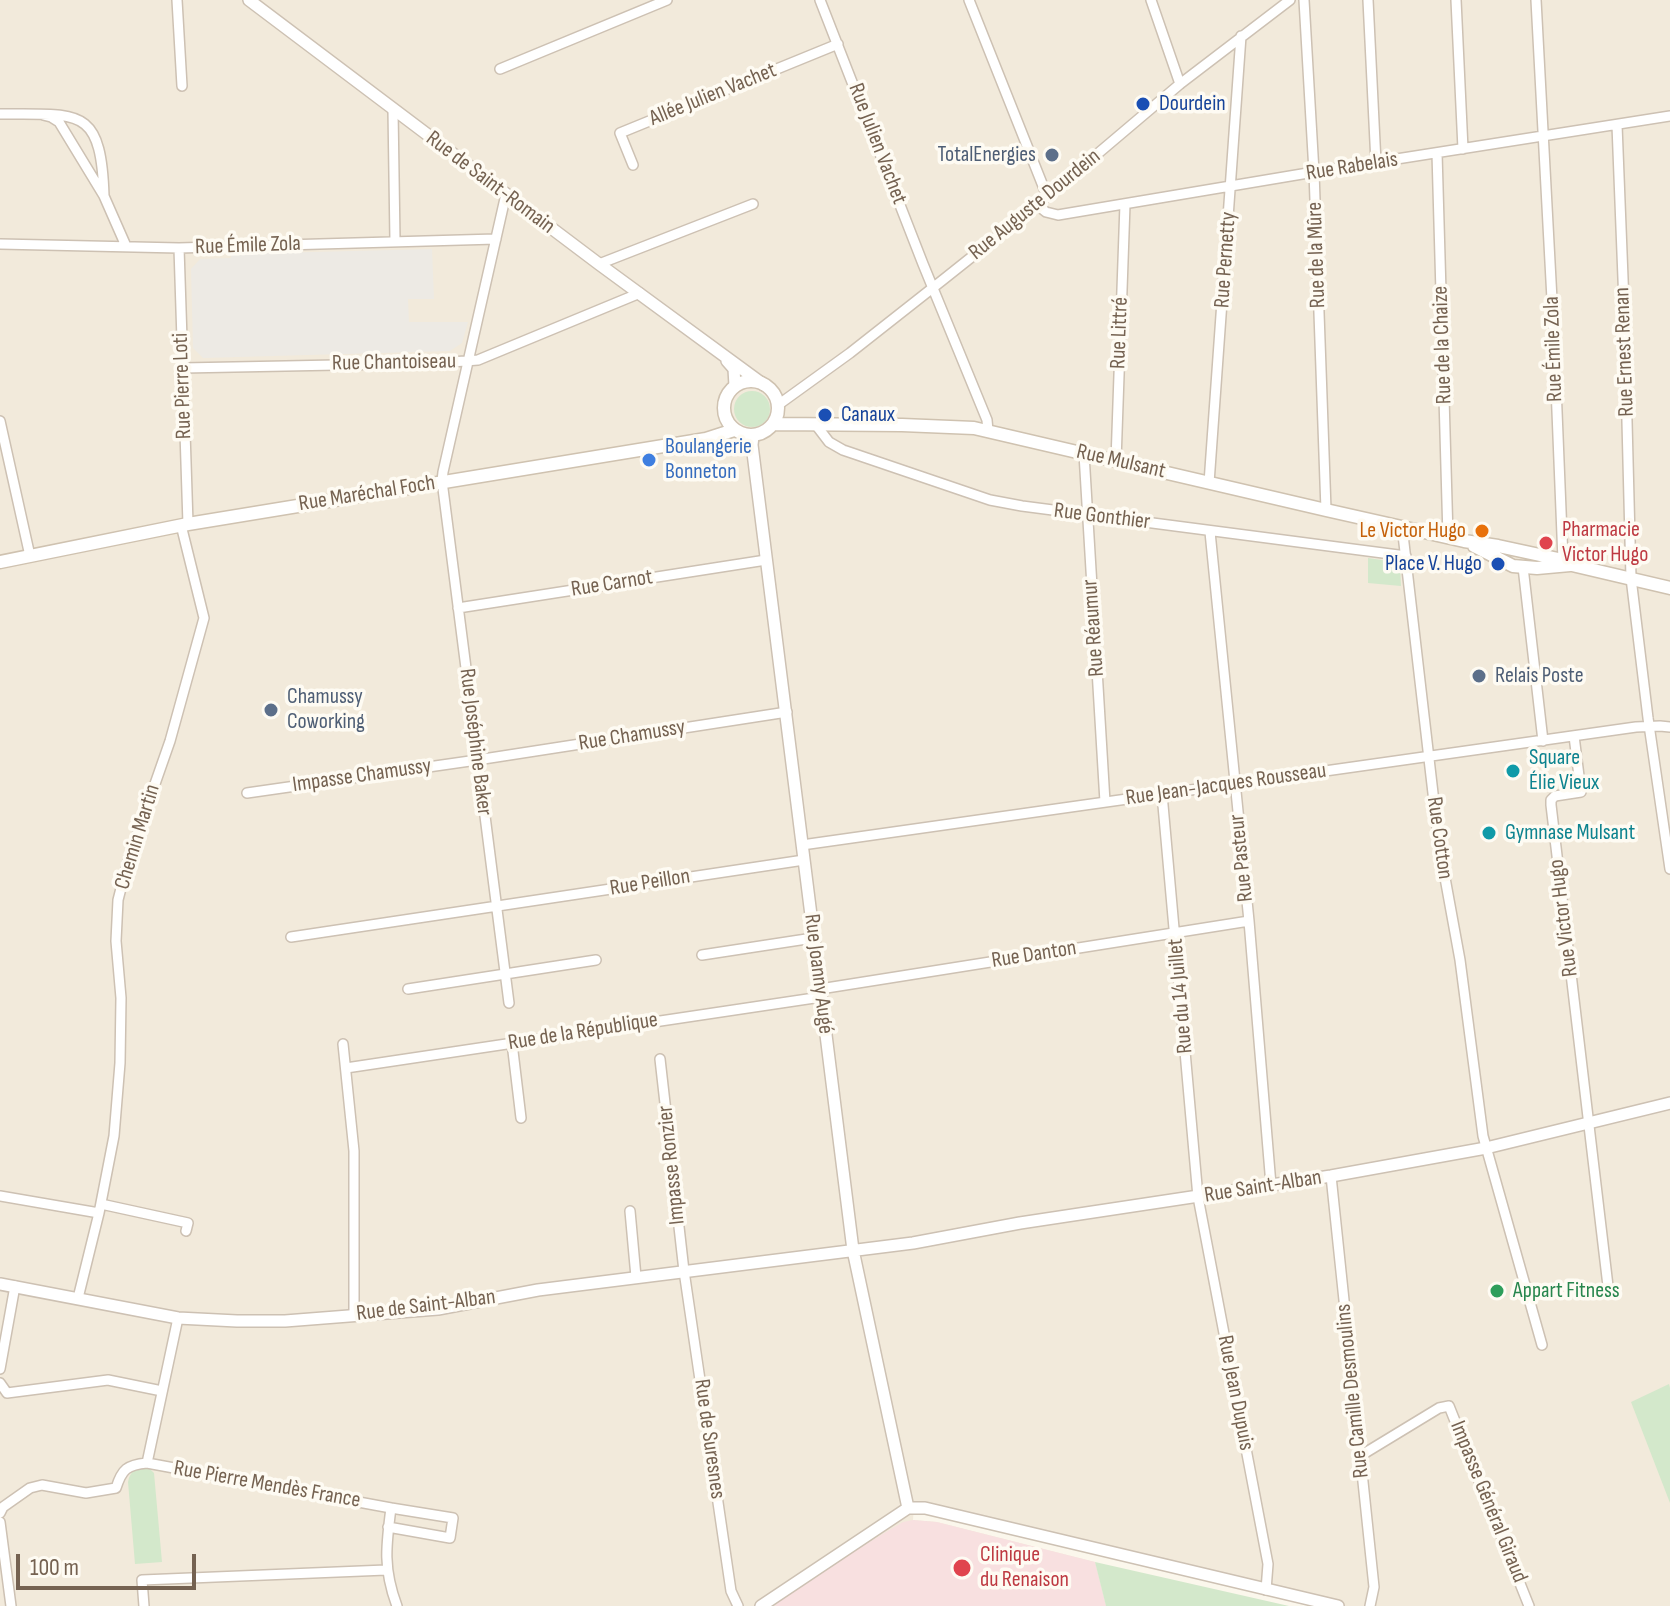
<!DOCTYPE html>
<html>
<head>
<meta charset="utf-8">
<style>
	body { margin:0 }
	#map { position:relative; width:1670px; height:1606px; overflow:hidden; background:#fbf7ec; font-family:"Sofia Sans Condensed",sans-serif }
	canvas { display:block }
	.scale { position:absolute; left:16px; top:1554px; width:180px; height:36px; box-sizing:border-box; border:4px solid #756251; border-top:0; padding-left:10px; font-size:24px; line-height:28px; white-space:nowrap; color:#756251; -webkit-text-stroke:6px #fefbf3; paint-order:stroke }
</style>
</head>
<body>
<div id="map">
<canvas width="1670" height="1606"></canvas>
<div class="scale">100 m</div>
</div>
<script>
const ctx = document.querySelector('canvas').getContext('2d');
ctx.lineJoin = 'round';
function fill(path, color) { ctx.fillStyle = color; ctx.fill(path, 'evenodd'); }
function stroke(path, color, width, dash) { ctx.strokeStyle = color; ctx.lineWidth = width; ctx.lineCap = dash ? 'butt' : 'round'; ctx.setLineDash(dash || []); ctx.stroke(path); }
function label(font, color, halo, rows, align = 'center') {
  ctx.font = font + ' "Sofia Sans Condensed",sans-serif'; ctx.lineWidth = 7; ctx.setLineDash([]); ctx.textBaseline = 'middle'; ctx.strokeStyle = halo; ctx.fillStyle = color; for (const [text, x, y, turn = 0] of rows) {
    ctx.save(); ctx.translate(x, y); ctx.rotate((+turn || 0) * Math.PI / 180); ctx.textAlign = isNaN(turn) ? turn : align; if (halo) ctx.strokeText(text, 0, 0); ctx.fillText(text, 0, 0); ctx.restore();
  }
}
const residential = new Path2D(`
	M0,0H1670V1606H1331L914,1505L913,1520L937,1522L1095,1562L1106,1606H0Z`);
const industrial = new Path2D(`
	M432,249L434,299H408L409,322H468L462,343L450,351L203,358L193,348L191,269L200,259L231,258V254Z`);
const medical = new Path2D(`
	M913,1520L937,1522L1095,1562L1106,1606H775L783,1596L809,1579L886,1532L903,1522Z`);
const green = new Path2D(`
	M734 409a18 18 0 1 1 36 0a18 18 0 1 1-36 0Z
	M1368,558L1396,562L1400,566L1401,586L1368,583Z
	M1669,1384L1670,1388V1503L1631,1402Z
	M144,1468L150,1469L154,1473L162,1562L135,1564L128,1482C130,1472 134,1469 144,1468Z
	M1095,1562L1289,1606H1106Z`);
const minor = new Path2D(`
	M177,0L182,86
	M820,0L923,264L987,420L988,431
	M969,0L1047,196
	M1151,0L1180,84
	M1304,0L1314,172L1326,510
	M1368,0L1376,163
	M1456,0L1463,149
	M1536,0L1554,337L1563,560
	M500,69L667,0
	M393,110L395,241
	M0,114C79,115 101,105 104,196L59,122L51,117L43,115
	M1617,125L1624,304L1631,578L1648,718L1670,869
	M1437,153L1448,537
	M633,165L620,133L838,44
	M506,194L443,472L442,481L509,1003
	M104,196L126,246
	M1037,205L1046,212L1058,215L1314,172L1670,116
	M0,244L179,248L496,239
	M179,248L188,524
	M599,264L753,204
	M183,368L439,363L478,360L640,293
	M778,405L850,353L944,279L1037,205L1180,84L1290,0
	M0,421L30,556
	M816,425L829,442L843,450L990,500L1022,506L1406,556
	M1084,454L1105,802
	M1116,461L1125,204
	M1209,483L1241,36
	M1402,526L1439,845L1460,960L1483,1136L1542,1345
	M1210,532L1249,921L1271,1185
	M1523,567L1543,741
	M458,608L766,560
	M1574,736L1581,792L1555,796L1551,800V805L1608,1286
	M247,793L477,760L787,712
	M1162,794L1198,1197L1268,1564L1266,1590
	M802,845L1636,727L1660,726L1670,727
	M291,937L804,860
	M702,955L813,938
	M408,989L596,960
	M820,989L1249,921
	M512,1043L521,1118
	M343,1044L354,1151V1316
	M660,1059L684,1271L731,1591L738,1606
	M346,1068L821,997
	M1331,1176L1374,1587L1370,1606
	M0,1196L99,1213
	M101,1204L188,1223L186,1231
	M630,1211L636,1277
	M78,1298L99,1213L114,1136L120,1063L121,998L116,941L118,900L128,861L170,741L204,618L181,525
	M178,1318L147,1463L391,1508C386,1546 383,1569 397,1606
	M0,1369L15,1286
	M0,1383L7,1393L108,1380L162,1391
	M1360,1456L1439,1408L1449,1406L1529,1606
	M0,1513L3,1507L30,1488L42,1485L86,1493L116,1488C122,1469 127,1465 147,1463
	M0,1522L11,1606
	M388,1527L450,1538L453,1518L391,1508
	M144,1606L142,1580L386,1570`);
const tertiary = new Path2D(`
	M249,0L599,264L764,385
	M727,361L734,369L735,386
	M753,436L752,445L853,1250L908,1508
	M0,1284L178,1318L237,1321H285L438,1309L538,1290L913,1243L1020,1223L1331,1176L1486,1148L1670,1103
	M908,1508H925L1338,1606
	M761,1606L908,1508`);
const secondary = new Path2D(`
	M724 408a27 27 0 1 1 54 0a27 27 0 1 1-54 0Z
	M773,424L902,425L974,428L1326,510L1464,541L1498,546L1563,560L1572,565L1670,588
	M1474,546L1513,566L1537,568L1570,565
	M0,562L188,524L706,439L734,430`);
const markers = [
	[1143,104,8,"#1a4fb4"],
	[1052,155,8,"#5c6f8a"],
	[825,415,8,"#1a4fb4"],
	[649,460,8,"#3f7fe0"],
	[1482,531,8,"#e8710a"],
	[1546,543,8,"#e0444e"],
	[1498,564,8,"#1a4fb4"],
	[1479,676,8,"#5c6f8a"],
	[271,710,8,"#5c6f8a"],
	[1513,771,8,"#0f9aa8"],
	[1489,833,8,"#0f9aa8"],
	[1497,1291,8,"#2e9e5b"],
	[962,1568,10,"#e0444e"]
];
const streetNames = [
	["Allée Julien Vachet",713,95,-22],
	["Rue Julien Vachet",877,144,69],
	["Rue Rabelais",1352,167,-9],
	["Rue de Saint-Romain",490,183,37],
	["Rue Auguste Dourdein",1035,205,-39],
	["Rue Émile Zola",248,246,-2],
	["Rue de la Mûre",1317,255,-92],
	["Rue Pernetty",1226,260,-86],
	["Rue Littré",1120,333,-88],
	["Rue de la Chaize",1443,345,-92],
	["Rue Émile Zola",1554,349,-92],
	["Rue Ernest Renan",1625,352,-92],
	["Rue Chantoiseau",394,363,-1],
	["Rue Pierre Loti",183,386,-92],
	["Rue Mulsant",1121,462,13],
	["Rue Maréchal Foch",367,494,-9],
	["Rue Gonthier",1102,517,7],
	["Rue Carnot",612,584,-9],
	["Rue Réaumur",1094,628,-94],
	["Rue Chamussy",632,736,-9],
	["Rue Joséphine Baker",475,742,83],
	["Impasse Chamussy",362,776,-8],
	["Rue Jean-Jacques Rousseau",1226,785,-8],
	["Chemin Martin",138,837,-73],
	["Rue Cotton",1439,838,82],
	["Rue Pasteur",1242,858,-96],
	["Rue Peillon",650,883,-9],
	["Rue Victor Hugo",1564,918,-97],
	["Rue Danton",1034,955,-9],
	["Rue Joanny Augé",818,974,83],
	["Rue du 14 Juillet",1181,996,-95],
	["Rue de la République",583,1032,-9],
	["Impasse Ronzier",672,1165,-96],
	["Rue Saint-Alban",1263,1187,-9],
	["Rue de Saint-Alban",426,1306,-7],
	["Rue Camille Desmoulins",1353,1391,-96],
	["Rue Jean Dupuis",1235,1393,79],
	["Rue de Suresnes",709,1439,82],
	["Rue Pierre Mendès France",267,1485,10],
	["Impasse Général Giraud",1488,1502,68]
];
const transitNames = [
	["Dourdein",1159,104],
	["Canaux",841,415],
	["Place V. Hugo",1482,564,"right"]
];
const serviceNames = [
	["TotalEnergies",1036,155,"right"],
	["Relais Poste",1495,676],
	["Chamussy",287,697],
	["Coworking",287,722]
];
const shopNames = [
	["Boulangerie",665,447],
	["Bonneton",665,472]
];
const healthNames = [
	["Pharmacie",1562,530],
	["Victor Hugo",1562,555],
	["Clinique",980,1555],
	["du Renaison",980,1580]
];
const foodNames = [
	["Le Victor Hugo",1466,531]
];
const cultureNames = [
	["Square",1529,758],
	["Élie Vieux",1529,783],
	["Gymnase Mulsant",1505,833]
];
const leisureNames = [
	["Appart Fitness",1513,1291]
];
fill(residential, '#f2eadb');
fill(industrial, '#edeae4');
fill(medical, '#f8e0e0');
fill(green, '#d3e8cb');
stroke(minor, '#cdc1b3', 12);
stroke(tertiary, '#cdc1b3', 14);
stroke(secondary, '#cfc2b0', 15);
stroke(minor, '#fff', 9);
stroke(tertiary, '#fff', 11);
stroke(secondary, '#fff', 12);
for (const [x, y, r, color] of markers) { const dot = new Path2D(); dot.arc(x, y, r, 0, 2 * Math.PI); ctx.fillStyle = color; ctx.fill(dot); stroke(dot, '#fefbf3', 3); }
label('22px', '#756251', '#fefbf3', streetNames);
label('22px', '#164399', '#fefbf3', transitNames, 'left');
label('22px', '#4e5e75', '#fefbf3', serviceNames, 'left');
label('22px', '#366cbe', '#fefbf3', shopNames, 'left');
label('22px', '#be3a42', '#fefbf3', healthNames, 'left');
label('22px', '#c56008', '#fefbf3', foodNames, 'right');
label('22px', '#0d838f', '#fefbf3', cultureNames, 'left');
label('22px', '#27864d', '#fefbf3', leisureNames, 'left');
</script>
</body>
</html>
